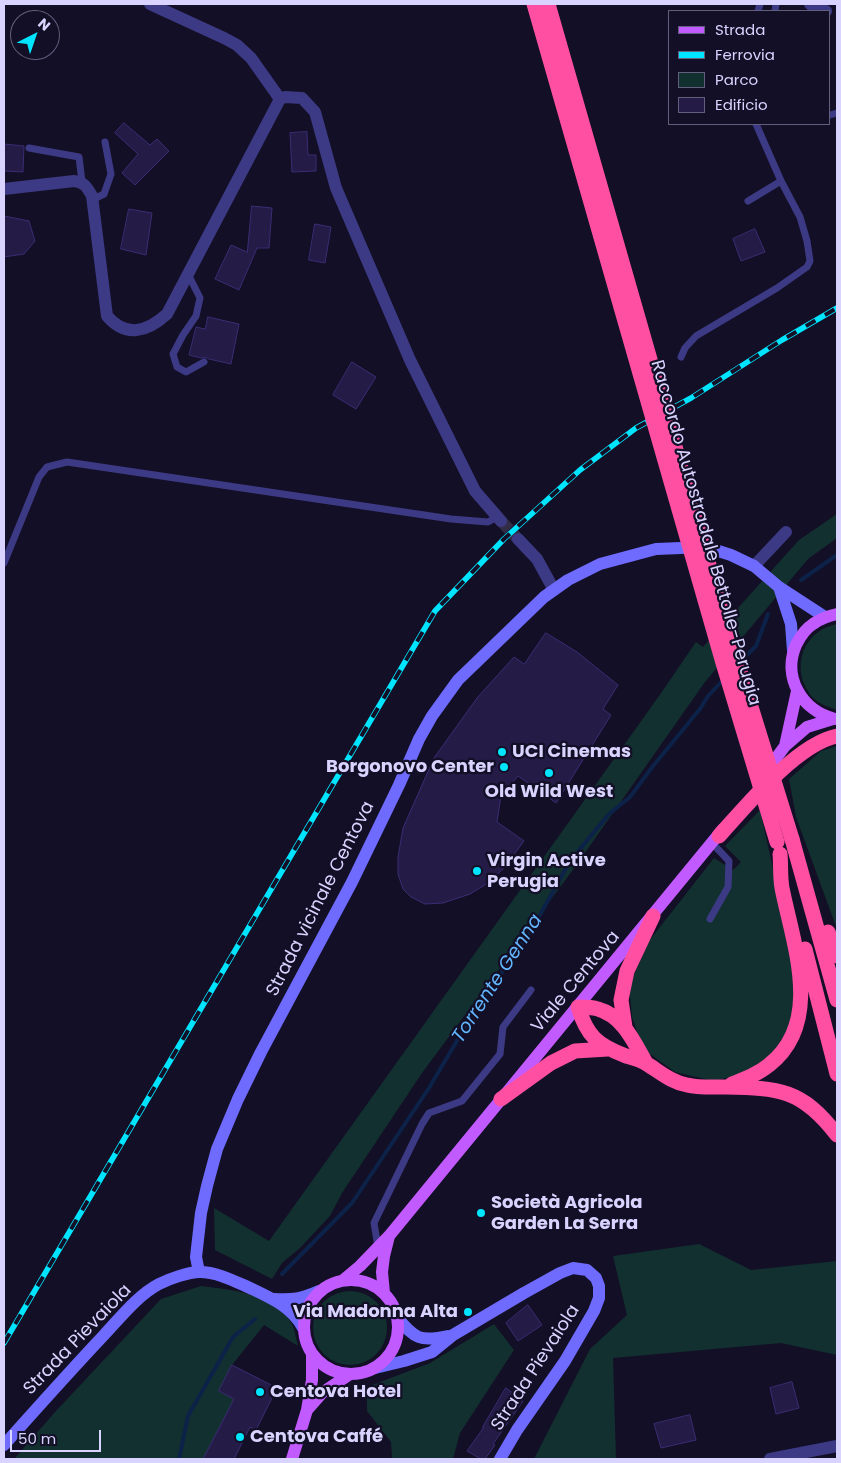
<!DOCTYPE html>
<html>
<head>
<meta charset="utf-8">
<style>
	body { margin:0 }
	#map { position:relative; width:841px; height:1463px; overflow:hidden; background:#130f26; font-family:Poppins,sans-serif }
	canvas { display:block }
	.frame { position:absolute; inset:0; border:5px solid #d9d4ff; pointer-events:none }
	.legend { position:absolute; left:668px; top:10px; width:162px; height:115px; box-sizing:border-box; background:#130f26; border:1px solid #625e7d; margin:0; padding:6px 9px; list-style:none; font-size:15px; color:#d9d4ff }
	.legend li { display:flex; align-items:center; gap:10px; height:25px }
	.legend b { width:25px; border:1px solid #625e7d }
	.north { position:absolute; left:10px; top:10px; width:50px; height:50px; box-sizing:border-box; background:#130f26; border:1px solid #625e7d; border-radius:50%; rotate:41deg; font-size:14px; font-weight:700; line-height:20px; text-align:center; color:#d9d4ff }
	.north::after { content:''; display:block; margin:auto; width:18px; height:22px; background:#00e5ff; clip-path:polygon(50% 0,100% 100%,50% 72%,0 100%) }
	.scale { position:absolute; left:10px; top:1430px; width:91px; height:22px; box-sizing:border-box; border:2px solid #d9d4ff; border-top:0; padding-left:6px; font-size:15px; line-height:18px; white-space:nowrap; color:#d9d4ff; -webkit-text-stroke:4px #130f26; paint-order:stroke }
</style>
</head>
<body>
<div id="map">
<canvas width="841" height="1463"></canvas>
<div class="frame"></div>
<ul class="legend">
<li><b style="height:6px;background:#c25bff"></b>Strada</li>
<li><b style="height:6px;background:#00e5ff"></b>Ferrovia</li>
<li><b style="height:14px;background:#12302f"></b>Parco</li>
<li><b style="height:14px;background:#241b47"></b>Edificio</li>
</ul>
<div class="north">N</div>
<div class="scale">50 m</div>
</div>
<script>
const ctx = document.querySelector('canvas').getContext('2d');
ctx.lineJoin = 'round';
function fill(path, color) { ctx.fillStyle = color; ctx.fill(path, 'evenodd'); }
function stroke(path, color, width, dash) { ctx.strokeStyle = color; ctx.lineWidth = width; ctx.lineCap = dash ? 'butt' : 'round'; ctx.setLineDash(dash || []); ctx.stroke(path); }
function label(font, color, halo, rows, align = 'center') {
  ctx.font = font + ' Poppins,sans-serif'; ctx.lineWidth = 4.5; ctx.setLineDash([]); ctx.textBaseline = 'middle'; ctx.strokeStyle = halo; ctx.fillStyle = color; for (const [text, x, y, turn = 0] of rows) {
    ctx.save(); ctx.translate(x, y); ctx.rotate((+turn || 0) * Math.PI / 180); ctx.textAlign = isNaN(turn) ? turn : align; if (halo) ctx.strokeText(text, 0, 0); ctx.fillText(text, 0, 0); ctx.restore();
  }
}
const green = new Path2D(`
	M837,514V538L808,559L705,682L575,867L422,1073L342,1193L330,1216L300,1248L282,1263L272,1279L215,1250L214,1208L269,1241L659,696L696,642L703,647L799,540Z
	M837,624V710C828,707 821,705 813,698C808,693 804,685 802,678C796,652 811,629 837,624Z
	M837,746V929L796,817L789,779L821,751Z
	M760,810L794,963V1015L779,1046L752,1072L713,1081L675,1072L643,1049L632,1017L629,986L649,941L714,858L733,870L741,862L725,846Z
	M699,1244L751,1270L837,1261V1355L781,1343L613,1358L616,1459H534L590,1349L627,1315L613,1256Z
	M201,1286C231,1290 275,1293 292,1324C295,1330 296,1339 298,1346L264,1325L232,1365L219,1391L234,1399L203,1459H14L55,1412L161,1299Z
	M313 1328a37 37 0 1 1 74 0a37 37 0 1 1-74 0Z
	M494,1324L514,1350L460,1433L453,1459H392L391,1442L367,1411V1387L430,1363Z`);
const stream = new Path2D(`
	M801,580L837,555
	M741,661L756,646L768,614
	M282,1274L352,1203L429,1088L477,1007L531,931L570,861L609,814L630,797L653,766L700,709L708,696L724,679
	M179,1459L188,1416L233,1337L255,1319`);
const building = new Path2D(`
	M124,123L150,145L157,139L169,151L135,185L122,173L138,154L115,133Z
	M307,132L308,155H316V171L292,172L290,133Z
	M4,144L24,146L23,172L4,171Z
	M252,206L272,208L269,248H257L239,290L215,279L231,245L247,252Z
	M129,209L152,213L146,255L121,249Z
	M4,216L29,221L35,241L24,254L4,257Z
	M315,224L331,227L325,263L309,260Z
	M755,229L765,252L741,261L733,239Z
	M208,317L239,324L231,364L209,359L205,357L201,358L189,355L196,327L205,329Z
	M352,362L376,377L356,409L333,395Z
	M546,633L577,652L618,685L603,709L611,715L556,803L518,776L501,796L497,822L524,841L504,868L488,883L470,894L443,903L425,904L411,897L403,889L398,874V857L403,828L434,758L477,698L514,657L524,664Z
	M528,1305L542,1325L518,1341L506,1323Z
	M232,1365L277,1388L256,1430L250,1427L234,1459H203L234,1399L219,1391Z
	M792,1382L799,1408L776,1414L770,1388Z
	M506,1388L523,1401L493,1444L495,1445L485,1459H481L467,1451L484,1427H483Z
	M690,1415L696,1440L661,1448L654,1424Z`);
const streetTunnel = new Path2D(`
	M501,521L518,539`);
const lane = new Path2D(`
	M758,11L760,4
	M775,11L776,4
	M830,115L837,113
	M29,148L79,157L82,182
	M92,200L104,194L111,174L105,142
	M748,201L781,181
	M188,274L200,298L196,316L183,335L173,354L177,367L186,372L204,362
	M681,357L685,348L696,336L777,288L807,267L810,261L807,241L800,217L781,181L756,124
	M4,563L39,477L47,467L67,462L451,519L488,522L497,517
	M710,919L728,887L729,861L712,843
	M378,1247L374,1223L422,1124L429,1113L462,1101L500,1054L503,1027L531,990`);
const street = new Path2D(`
	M150,4L224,38L237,45L251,58L280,99
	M810,4L814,7L826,11
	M4,189L74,181C84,182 87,187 92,196L107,316C126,338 147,332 167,314L280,99L285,97L302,98L315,112L336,188L410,360L475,491L501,521
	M518,539L537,559L554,590
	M754,566L786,532
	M770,1459L837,1446`);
const secondary = new Path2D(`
	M779,587L791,624L793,651
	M199,1272L196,1257L201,1213L207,1186L217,1149L238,1099L261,1052L352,882L399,785L419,739L432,716L458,680L544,597L568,580L600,564L656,549L706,547L731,555L754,566L779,587L825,617
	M274,1299C293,1300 301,1299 319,1291
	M397,1317C414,1339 421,1342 448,1336
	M375,1368L404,1361L432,1352L453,1335L475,1322L524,1293L560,1273L573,1268L587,1270L596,1278L599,1286V1298L594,1311L565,1361L517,1430L500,1459
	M4,1445C37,1408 70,1371 104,1335C120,1318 138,1295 159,1284C169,1279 188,1272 200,1272C217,1272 234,1281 250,1288C271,1298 292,1307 303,1328`);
const primary = new Path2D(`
	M835,719C802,711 782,677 796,645C800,637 805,629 813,624C820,619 828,616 837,614
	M785,746L797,691
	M765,773L785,746L807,727L833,719
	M304 1327a47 47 0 1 1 94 0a47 47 0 1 1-94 0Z
	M342,1281L360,1266L389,1236L723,829
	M384,1293L382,1272L384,1256L389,1236
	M307,1410L322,1393L350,1374
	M292,1459L307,1410L312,1380V1354`);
const highway = new Path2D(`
	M719,836C746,806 797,744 837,736
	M792,839L837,1000
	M828,932L837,956
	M805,949L837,1074
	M625,1027L621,1000L627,971L653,916
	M646,1063C634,1042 623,1016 598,1009C592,1007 584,1007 578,1007C587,1036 597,1045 626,1056C633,1058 641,1060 647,1064C660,1072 671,1082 687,1085C699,1088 712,1087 725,1087C779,1088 802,1089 837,1135
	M732,1084C745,1079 758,1074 769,1065C824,1022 793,944 782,888C780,877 781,865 780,854
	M501,1099L551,1063L575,1051L608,1049`);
const rail = new Path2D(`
	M4,1343L435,611L504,539L580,470L636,428L691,398L782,340L837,308`);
const highwayBridge = new Path2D(`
	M534,4L723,663L777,842
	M548,4L734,652L792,839`);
const markers = [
	[502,752,5,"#00e5ff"],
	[504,767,5,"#00e5ff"],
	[549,773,5,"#00e5ff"],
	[477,871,5,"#00e5ff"],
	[481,1213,5,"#00e5ff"],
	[468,1312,5,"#00e5ff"],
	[260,1392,5,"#00e5ff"],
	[240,1437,5,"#00e5ff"]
];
const streetNames = [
	["Raccordo Autostradale Bettolle-Perugia",705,533,74],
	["Strada vicinale Centova",321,899,-63],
	["Viale Centova",576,982,-50],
	["Strada Pievaiola",78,1340,-46],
	["Strada Pievaiola",536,1368,-57]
];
const poiNames = [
	["UCI Cinemas",512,752],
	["Borgonovo Center",494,767,"right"],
	["Old Wild West",549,792,"center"],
	["Virgin Active",487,861],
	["Perugia",487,882],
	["Società Agricola",491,1203],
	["Garden La Serra",491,1224],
	["Via Madonna Alta",458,1312,"right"],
	["Centova Hotel",270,1392],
	["Centova Caffé",250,1437]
];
const waterNames = [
	["Torrente Genna",498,979,-57]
];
fill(green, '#12302f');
stroke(stream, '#0c2248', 4);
fill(building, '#241b47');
stroke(building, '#3b2d73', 1);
stroke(streetTunnel, '#312d47', 12, [12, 6]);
stroke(lane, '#3d3a85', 7);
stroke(street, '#3d3a85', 12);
stroke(secondary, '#6f6bff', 12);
stroke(primary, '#c25bff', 12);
stroke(highway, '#ff4fa3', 15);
stroke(rail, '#00e5ff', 5.5);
stroke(rail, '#130f26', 4, [11]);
stroke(highwayBridge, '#ff4fa3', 15);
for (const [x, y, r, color] of markers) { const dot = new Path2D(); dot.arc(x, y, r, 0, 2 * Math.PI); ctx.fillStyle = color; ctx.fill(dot); stroke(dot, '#130f26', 2); }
label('18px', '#d9d4ff', '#130f26', streetNames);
label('bold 18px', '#d9d4ff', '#130f26', poiNames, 'left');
label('italic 19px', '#62b6ff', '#130f26', waterNames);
</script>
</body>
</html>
